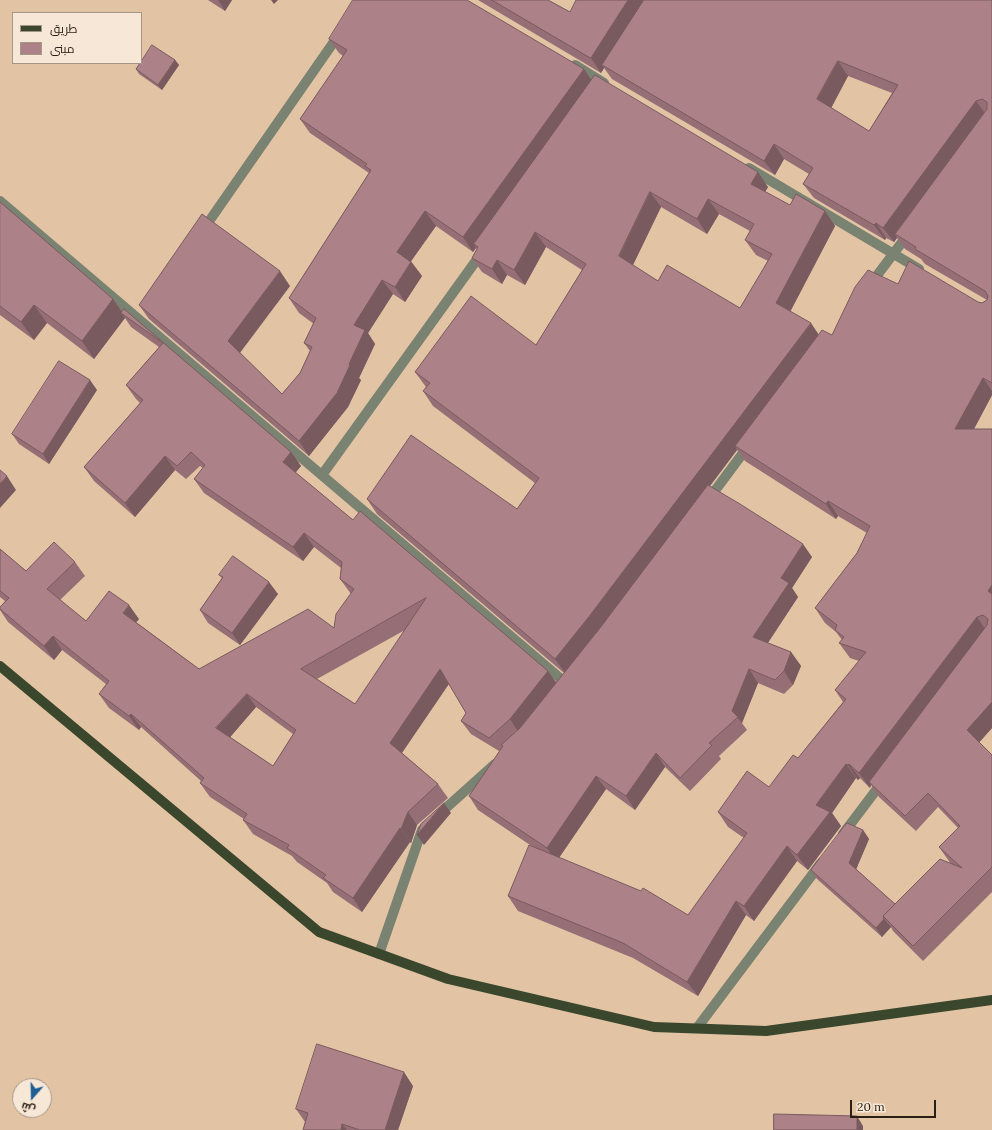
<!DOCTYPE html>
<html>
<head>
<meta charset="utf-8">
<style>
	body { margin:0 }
	#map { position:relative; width:992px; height:1130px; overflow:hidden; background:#e2c4a4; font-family:Lora,Cairo,serif }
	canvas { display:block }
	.legend { position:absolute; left:12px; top:12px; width:130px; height:52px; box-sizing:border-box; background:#f7e7d7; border:1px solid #a59788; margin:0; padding:5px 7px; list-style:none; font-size:12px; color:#2a1f12 }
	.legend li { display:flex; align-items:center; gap:8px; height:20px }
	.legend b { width:20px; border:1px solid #a59788 }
	.north { position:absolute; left:12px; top:1078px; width:40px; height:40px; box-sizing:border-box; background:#f7e7d7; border:1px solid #a59788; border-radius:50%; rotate:200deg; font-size:11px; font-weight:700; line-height:16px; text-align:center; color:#2a1f12 }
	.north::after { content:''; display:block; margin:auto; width:14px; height:18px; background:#205e94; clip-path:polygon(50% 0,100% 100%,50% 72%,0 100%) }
	.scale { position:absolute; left:850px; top:1100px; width:86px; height:18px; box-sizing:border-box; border:2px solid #2a1f12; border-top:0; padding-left:5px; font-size:12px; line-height:14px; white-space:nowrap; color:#2a1f12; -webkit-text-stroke:3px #f7e7d7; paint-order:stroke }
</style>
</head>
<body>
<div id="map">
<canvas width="992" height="1130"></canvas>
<ul class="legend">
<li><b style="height:5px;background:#3b472c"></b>طريق</li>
<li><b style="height:11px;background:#ad8188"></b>مبنى</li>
</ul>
<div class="north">ش</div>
<div class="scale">20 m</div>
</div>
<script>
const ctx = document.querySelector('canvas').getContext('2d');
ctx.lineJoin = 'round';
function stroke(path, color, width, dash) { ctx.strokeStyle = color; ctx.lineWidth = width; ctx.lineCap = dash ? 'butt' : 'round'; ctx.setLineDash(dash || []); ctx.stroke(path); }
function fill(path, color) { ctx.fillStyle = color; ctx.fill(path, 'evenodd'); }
const minor = new Path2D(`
	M575,65L604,83
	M749,168L919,269
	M0,201L567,684
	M203,230L340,33
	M869,286L909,233
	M322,475L483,251
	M708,500L749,445
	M437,816L495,764
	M843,834L883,781
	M379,954L422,830L425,827
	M697,1028L821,863`);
const major = new Path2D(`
	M0,666L319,932L448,979L654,1027L766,1031L992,1000`);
const wall = new Path2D(`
	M208,0H232L225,11Z
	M478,0H548L570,12L992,0V395L974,429H992V728L979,742L992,755V892L923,961L893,931L891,927L882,937L817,879L811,870L863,830L869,839L856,869L895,904L951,864L939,847L958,828L938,807L916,831L879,797L871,785L870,788L860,778L858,780L856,778L832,813L841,826L808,870L797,861L754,921L746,915L698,996L633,958L518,911L508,896L536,849L478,810L469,796L501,749L499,751L471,734L461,721L466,713L449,684L402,753L438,784L448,798L417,825L411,843L410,842L362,912L333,892L327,883L297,862L292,856L253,834L243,820L244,819L210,797L200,783L201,781L141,727L139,730L109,708L99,694L106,684L62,650L54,660L8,622L0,610V607L5,601L0,597V549L26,571L75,562L85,576L60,600L86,621L139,619L136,622L199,669L334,628L351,594L340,579L341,568L314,547L303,561L204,493L194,479L203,468L200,466L186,479L175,470L135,517L94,481L84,467L140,403L136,399L126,385L159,347L131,327L125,318L94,359L47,323L34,340L0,315V202L113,299L122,312L124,309L291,452L301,466L295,472L353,520L556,682L564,673L377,514L367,499L517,509L535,483L433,406L423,391L426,387L415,372L536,345L582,270L546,247L525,285L507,275L502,284L482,272L472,258L477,249L476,248L473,252L436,226L411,261L422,276L405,302L393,294L368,333L375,344L359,378L361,380L348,407L309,456L149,319L139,305L290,286L240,353L282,394L300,373L310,351L304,343L314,324L299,313L289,298L369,173L310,133L300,119L343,56L339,53L329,39L591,80L768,187L765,192L790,205L825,211L835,226L790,311L819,335H832L898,284L982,303L987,300L925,264L921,259L905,249L897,238L894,242L886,238L885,240L814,198L803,184L809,174L784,159L775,175L612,79L604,68L601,73ZM848,76L892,93L869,131L831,108ZM661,207L707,234L719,214L750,231L745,240L756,255L768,261L740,308L658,281L633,265ZM737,450L745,461L836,519L838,516L867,533L857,553L815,608L825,623L836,632L842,640L839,643L850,658L859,661L835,690L843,702L798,758L769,787L718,812L728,827L744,838L688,915L559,858L606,789L635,810L665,767L690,791L721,759L719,756L747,730L742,723L758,683L784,694L793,685L801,666L791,652L768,643L798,597L792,588L812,557L710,486ZM405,630L355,704L317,679ZM256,707L293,734L273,766L230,737Z
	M175,60L179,65L162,90L139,74L136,69Z
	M97,390L49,464L19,444L12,434Z
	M219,575L278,594L240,645L208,623L200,610L222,578Z
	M413,1086L398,1130H303L305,1122L296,1109Z`);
const shadedWall = new Path2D(`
	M218,0H232L225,11Z
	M271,0H278L274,4Z
	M628,0H648L602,65L604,68L601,73L591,58Z
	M175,60L179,65L162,90L158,85Z
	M838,61L848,76L828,114L817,99Z
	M584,69L594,84L474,244L476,248L473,252L463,237Z
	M976,101L987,116L895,234L897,238L894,242L883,228Z
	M774,144L784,159L775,175L764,161Z
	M758,172L768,187L761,199L751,184Z
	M650,192L661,207L630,271L619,256Z
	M708,199L719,214L707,234L697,219Z
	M425,211L436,226L407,267L397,252Z
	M825,211L835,226L787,318L776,303Z
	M876,223L886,238L885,240L874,225Z
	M535,232L546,247L525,285L514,270Z
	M497,260L507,275L502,284L492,269Z
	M411,262L422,276L405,302L395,287Z
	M280,271L290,286L238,355L228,341Z
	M382,280L393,294L368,333L375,344L359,378L361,380L348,407L309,456L299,441L354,325Z
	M113,299L124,315L121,313L125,318L94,359L82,341Z
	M34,305L47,323L34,340L21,322Z
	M811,323L821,338L735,446L737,450L599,633L566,674L555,659Z
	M983,378L992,391V395L966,444L955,429Z
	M90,380L97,390L49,464L43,454Z
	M291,452L301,466L293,476L283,462Z
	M165,456L175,470L135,517L125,503Z
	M7,476L16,490L0,508V484Z
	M828,501L838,516L836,519L826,504Z
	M304,533L314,547L303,561L293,547Z
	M803,544L812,557L792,588L798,597L763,650L753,637L781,578Z
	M269,582L278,594L240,645L232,633Z
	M992,585V596L988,591Z
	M129,605L139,619L133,626L123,613Z
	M977,617L987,632L869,782L871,785L870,788L859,773Z
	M53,636L62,650L54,660L44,646Z
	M791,652L801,666L793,685L784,671Z
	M440,669L450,682L399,757L390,743Z
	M749,669L758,683L742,723L732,711Z
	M548,671L558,685L519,733L510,719Z
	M247,694L256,707L226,742L216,728Z
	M992,702V728L977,745L967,730Z
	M131,714L141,727L139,730L129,716Z
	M656,753L665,767L635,810L626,796Z
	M846,764L856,778L832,813L841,826L808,870L797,855L816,805Z
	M849,764L860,778L858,780L848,765Z
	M596,776L606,789L556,862L547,848Z
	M444,803L451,813L424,845L417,835Z
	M408,812L417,825L411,843L401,829Z
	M400,828L410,842L362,912L353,898Z
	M863,830L869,839L855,872L849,863Z
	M787,846L797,861L754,921L744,906Z
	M736,901L746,915L698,996L687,982Z
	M884,919L891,927L882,937L876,928Z
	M404,1072L413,1086L398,1130H385Z
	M857,1116L863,1126V1130H857Z
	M342,1124L347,1130H341Z`);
const building = new Path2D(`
	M353,0H467L584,69L463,237L425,211L397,252L411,262L395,287L382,280L354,325L365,330L349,364L350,365L337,393L299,441L139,305L202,214L280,271L228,341L282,394L300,373L312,347L304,343L316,318L289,298L371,170L365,166L367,164L300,119L347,50L329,39Z
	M492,0H548L570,12L576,0H628L591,58Z
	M644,0H992V383L983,378L955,429H992V585L988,591L992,594V702L967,730L992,755V867L913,946L883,916L940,859L962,868L939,847L960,826L928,793L905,816L869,782L987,625L988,619L983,615L977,617L859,773L849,764L848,765L846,764L816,805L830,812L797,855L787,846L744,906L736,901L687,982L623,943L508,896L529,845L641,891L643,888L688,915L747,833L718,812L747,771L769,787L793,755L798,758L846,699L835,690L866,652L839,643L844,637L835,630L837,625L815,608L857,553L870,526L828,501L826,504L735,446L822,330L832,335L855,287L868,270L898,284L909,261L978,302L982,303L987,300L988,296L985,291L915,249L916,247L895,234L987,109V102L982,99L976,101L883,228L876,223L874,225L803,184L813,168L774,144L764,161L602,65ZM838,61L898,85L869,131L817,99Z
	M152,45L175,60L158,85L136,69L140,63H141V62Z
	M595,75L758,172L751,184L790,205L796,194L825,211L776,303L811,323L588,618L555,659L367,499L411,435L517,509L539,478L423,391L430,383L415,372L471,296L536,345L586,264L535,232L514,270L497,260L492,269L472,258L478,247L474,244ZM650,192L697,219L708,199L754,224L745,240L772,254L740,308L667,265L658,281L619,256Z
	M0,202L113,299L82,341L34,305L21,322L0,306Z
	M124,309L291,452L283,462L353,520L360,511L548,671L510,719L489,738L461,721L466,713L440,669L390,743L438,784L408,812L401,829L400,828L353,898L323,878L326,875L287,848L289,845L243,820L247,814L200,783L204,778L131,714L129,716L99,694L109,681L53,636L44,646L0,609V607L9,598L0,591V549L26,571L54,542L75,562L47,589L86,621L109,591L129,605L123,613L199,669L308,609L334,628L336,614L354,589L340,579L342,562L304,533L293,547L194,479L205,465L191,452L177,466L165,456L125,503L84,467L143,400L126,385L163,343L121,313ZM426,598L355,704L301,669ZM247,694L296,730L273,766L216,728Z
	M59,361L90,380L43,454L12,434Z
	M0,470L7,476L0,484Z
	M708,485L740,504L803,544L781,578L789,583L753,637L791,652L784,671L775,680L749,669L732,711L738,717L709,743L712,745L680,778L656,753L626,796L596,776L547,848L469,796L503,746L501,745L520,728L600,628Z
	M233,556L269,582L232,633L200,610L223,577L219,575Z
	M444,803L417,835L421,824Z
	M847,823L863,830L849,863L895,904L883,916L884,919L876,928L811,870Z
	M317,1044L404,1072L385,1130H360L342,1124L341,1130H303L308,1113L296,1109Z
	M774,1114L857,1116V1130H774Z`);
stroke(minor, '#7a8272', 10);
stroke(major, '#3b472c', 10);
fill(wall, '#956f75');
fill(shadedWall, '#795a5f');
fill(building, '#ad8188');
stroke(building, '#795a5f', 1);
</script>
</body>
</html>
